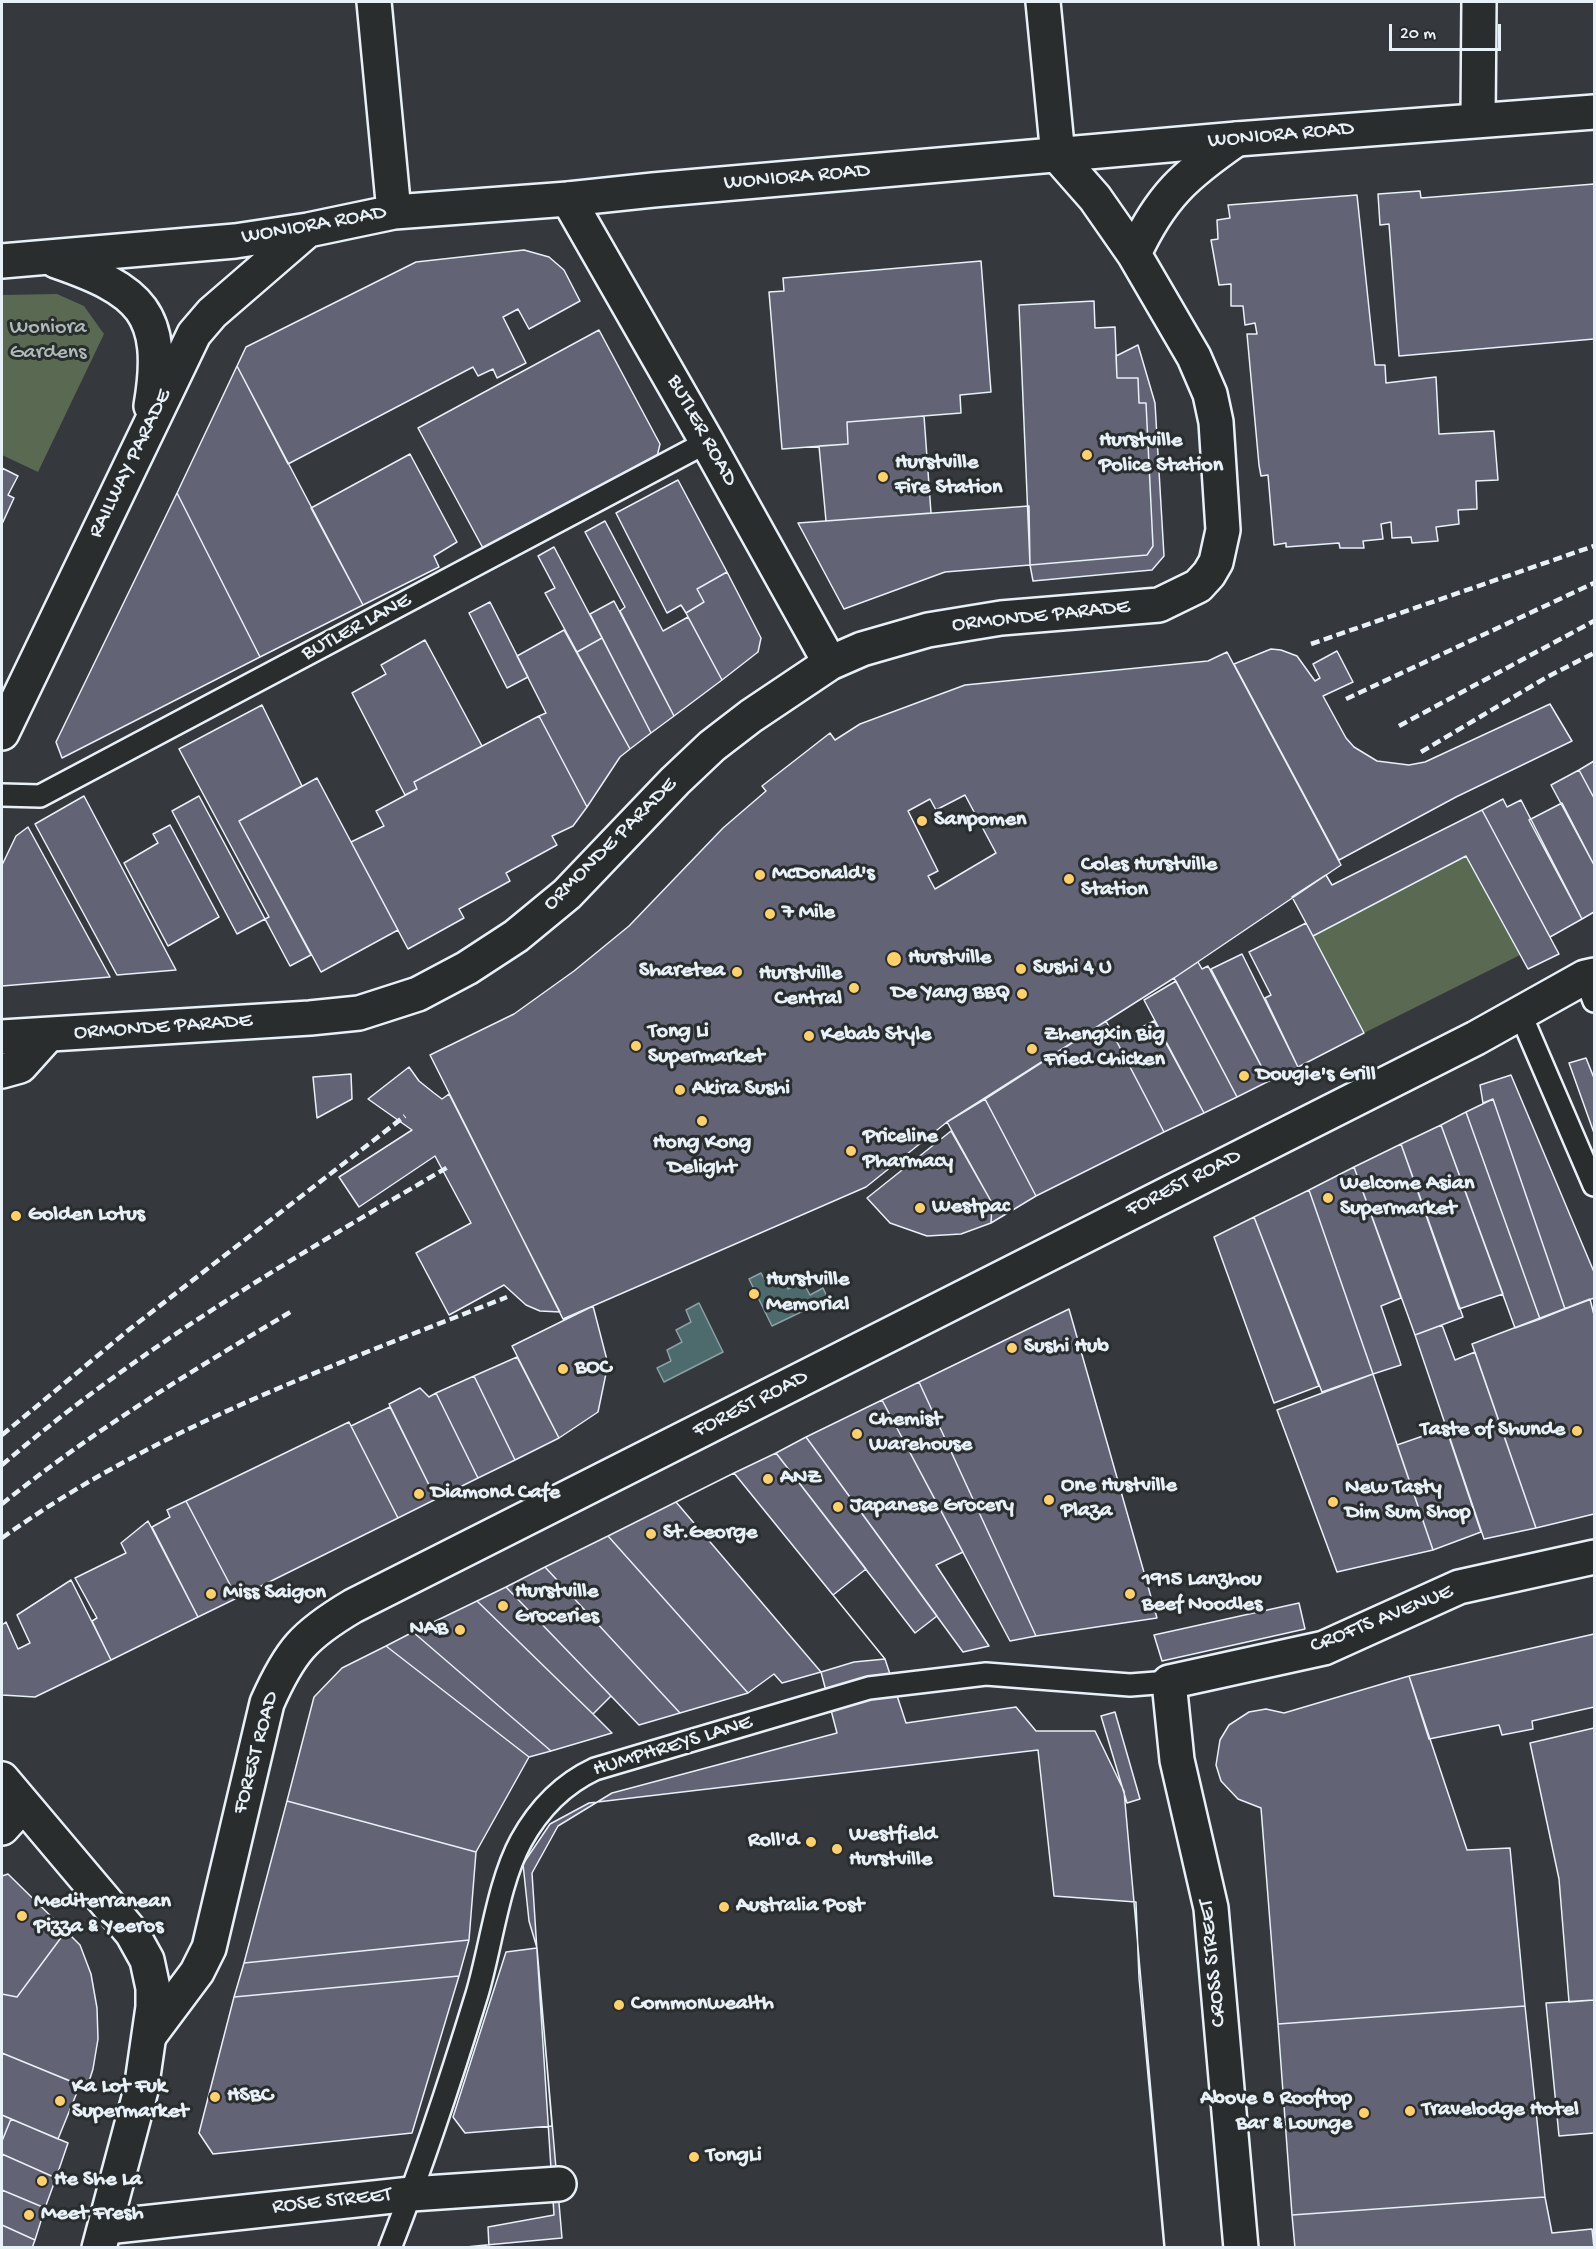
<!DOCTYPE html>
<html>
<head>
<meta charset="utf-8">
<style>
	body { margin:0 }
	#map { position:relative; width:1596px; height:2249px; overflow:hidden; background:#35383c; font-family:"Gochi Hand",sans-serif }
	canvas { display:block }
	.frame { position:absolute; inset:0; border:3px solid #e8f1f8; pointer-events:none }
	.scale { position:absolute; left:1389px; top:24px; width:112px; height:27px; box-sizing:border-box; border:3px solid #e8f1f8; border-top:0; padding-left:8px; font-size:18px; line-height:21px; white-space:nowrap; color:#e8f1f8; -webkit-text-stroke:4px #2a2d2e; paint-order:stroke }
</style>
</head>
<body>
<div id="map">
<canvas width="1596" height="2249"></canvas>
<div class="frame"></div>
<div class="scale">20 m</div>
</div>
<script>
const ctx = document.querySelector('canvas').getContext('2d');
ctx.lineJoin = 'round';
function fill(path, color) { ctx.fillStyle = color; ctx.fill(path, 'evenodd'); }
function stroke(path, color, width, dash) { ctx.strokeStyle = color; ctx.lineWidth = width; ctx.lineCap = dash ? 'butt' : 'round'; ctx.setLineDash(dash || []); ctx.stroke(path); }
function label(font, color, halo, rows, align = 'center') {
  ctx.font = font + ' "Gochi Hand",sans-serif'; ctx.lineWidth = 6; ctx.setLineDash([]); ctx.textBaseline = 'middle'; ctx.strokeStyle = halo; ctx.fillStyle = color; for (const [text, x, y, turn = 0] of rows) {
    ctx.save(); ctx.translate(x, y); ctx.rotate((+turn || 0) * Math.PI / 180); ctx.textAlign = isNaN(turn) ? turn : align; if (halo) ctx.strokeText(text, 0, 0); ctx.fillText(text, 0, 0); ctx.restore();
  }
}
const green = new Path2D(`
	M57,294L84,306L104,334L38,472L2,455V295Z
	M1466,856L1520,955L1364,1033L1313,936Z`);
const water = new Path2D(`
	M761,1273L767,1284L782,1277L788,1289L803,1282L810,1295L823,1288L828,1299L772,1326L749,1279Z
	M699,1303L723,1352L664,1382L657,1368L671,1361L667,1350L682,1342L676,1330L691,1322L686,1310Z`);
const building = new Path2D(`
	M1594,184V339L1399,356L1389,224L1380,225L1378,194L1420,191L1421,198Z
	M1357,195L1375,365H1385L1386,383L1436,377L1439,434L1494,431L1498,480L1476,481L1477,509L1458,510L1459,524L1436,527L1438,541L1412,543L1411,537L1392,538L1391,522L1381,524L1383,539L1363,541L1364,548H1340L1339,543L1286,547V543L1274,545L1268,475L1261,476L1259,465L1247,334H1257L1255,323L1245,325L1243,306H1231V284L1219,285L1211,240L1218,239L1217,220L1230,218L1228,205Z
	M524,250L549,257L564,270L580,301L529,329L518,309L503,317L526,363L497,378L493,369L478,376L473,367L288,464L237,366L246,347L416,262Z
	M981,261L991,392L960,395L961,413L847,422L848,444L782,449L769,292L784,291L783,278Z
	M1094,301L1095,328L1115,327L1117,378H1138L1139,403H1146L1153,546L1147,555L1030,565L1019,305Z
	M599,330L660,444L656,461L484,550L418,428Z
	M1138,345L1155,403L1164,556L1152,570L1033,581L1030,565L1147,555L1153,546L1146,403H1139L1138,378H1117L1116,356Z
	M237,366L363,605L260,657L177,493Z
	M924,416L931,513L826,521L819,446L848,444L847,422Z
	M410,454L457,542L434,556L439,567L363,605L311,508Z
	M2,468L18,476L8,495L14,498L2,524Z
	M678,480L727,572L697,589L704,602L686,613L681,605L667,613L616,513Z
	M177,493L260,657L62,758L56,742Z
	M1029,506L1030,565L945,572L844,609L798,523Z
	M605,521L663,631L688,617L722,680L674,716L620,611L625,607L585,532Z
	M554,547L602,638L577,652L545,593L555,588L538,556Z
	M727,572L761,638L758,652L722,680L686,613L704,602L697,589Z
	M614,601L674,716L651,733L590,614Z
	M490,602L528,677L507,688L469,613Z
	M564,630L630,749L620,757L587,807L539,716L546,713L517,656Z
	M602,638L651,733L630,749L577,652Z
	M425,640L482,746L414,782L417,789L405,795L352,693L386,674L381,665Z
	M1271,649L1281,650L1297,656L1315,681L1320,678L1313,664L1337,651L1353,682L1323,696L1346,738L1354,747L1377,761L1409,765L1425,762L1550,704L1572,741L1456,797L1339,860L1234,664Z
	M1227,652L1341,865L1174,978L947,1122L866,1187L563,1319L430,1055L514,1014L574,971L629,926L723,828L766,791L762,786L830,733L835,740L860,724L965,685L1208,661Z
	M262,705L302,786L239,821L311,955L290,966L265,919L269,917L179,749Z
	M539,716L587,807L573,826L552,836L557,845L506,873L510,881L459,909L464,918L408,949L351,842L384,826L376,811L417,789L414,782Z
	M1594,761V798L1579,770Z
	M1579,770L1594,798V865L1551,785Z
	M317,778L398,930L321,972L239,821Z
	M965,795L996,853L935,889L928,876L938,871L908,811L930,799L936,810Z
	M84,796L176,970L117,975L35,824Z
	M199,796L265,919L237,934L172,811Z
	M1503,799L1507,807L1521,800L1582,919L1550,937L1482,810Z
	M1562,803L1594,865V912L1582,919L1529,820Z
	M1482,810L1559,954L1528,969L1466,856L1313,936L1292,897L1326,875L1332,885Z
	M170,825L219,917L168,946L124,863L158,843L153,834Z
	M28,827L110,977L2,986V865L16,836Z
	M1306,923L1364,1033L1298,1067L1265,998L1271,995L1249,952Z
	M1242,954L1298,1067L1269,1081L1211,969Z
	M1198,962L1202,969L1208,966L1269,1081L1237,1097L1174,978Z
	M1176,981L1237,1097L1204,1113L1144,1000Z
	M1106,1021L1164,1132L1036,1196L985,1099Z
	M1154,1021L1204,1113L1164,1132L1116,1040Z
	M1586,1058L1594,1078V1133L1569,1063Z
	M409,1067L419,1081L434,1093L442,1099L449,1094L560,1312L540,1311L526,1305L504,1285L449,1315L416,1253L471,1223L435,1156L359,1207L339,1177L412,1130L368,1099Z
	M351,1074L352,1099L317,1118L313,1077Z
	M1511,1075L1594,1272V1298L1565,1309L1493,1099L1483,1103L1480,1085Z
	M985,1099L1036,1196L991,1223L992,1203L947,1122Z
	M1493,1099L1565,1309L1540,1319L1466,1112Z
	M1466,1112L1540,1319L1515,1328L1441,1125Z
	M1441,1125L1503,1294L1459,1309L1401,1144Z
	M951,1131L992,1203L991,1223L961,1234L927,1236L890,1223L867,1198Z
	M1401,1144L1463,1317L1415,1335L1354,1167Z
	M1354,1167L1401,1298L1381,1306L1401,1365L1373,1374L1309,1190Z
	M1309,1190L1373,1374L1322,1392L1254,1217Z
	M1254,1217L1319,1386L1274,1403L1214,1237Z
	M1590,1299L1594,1315V1514L1536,1528L1472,1344Z
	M593,1306L608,1364L598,1412L559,1438L512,1346Z
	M1069,1309L1157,1618L1036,1636L919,1382Z
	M1442,1325L1455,1360L1475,1352L1536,1528L1484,1539L1415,1335Z
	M517,1357L559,1438L515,1460L474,1376Z
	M1373,1374L1433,1550L1337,1572L1277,1410Z
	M474,1376L515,1460L478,1478L436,1393Z
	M919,1382L1036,1636L1010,1641L882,1400Z
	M420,1388L429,1397L436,1393L478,1478L436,1499L389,1404Z
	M882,1400L963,1552L936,1565L989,1646L963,1652L806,1437Z
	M390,1407L436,1499L398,1518L351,1426Z
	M349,1422L398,1518L237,1598L186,1501Z
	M1446,1428L1481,1532L1433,1550L1397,1445Z
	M806,1437L937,1616L915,1633L776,1453Z
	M776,1453L866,1569L833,1595L734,1473Z
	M734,1473L885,1659L906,1723L1016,1707L1036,1731H1095L1124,1791L1165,2248H489L488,2227L554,2215L532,1873L558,1826L612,1793L837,1733L821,1672L676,1502Z
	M734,1473L833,1595L885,1659L854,1662L821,1672L676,1502Z
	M186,1501L237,1598L198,1617L152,1527L170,1517L167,1510Z
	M676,1502L821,1672L782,1683L774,1674L748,1693L608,1536Z
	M148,1521L198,1617L111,1660L92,1621L97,1618L75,1578L126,1553L121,1543Z
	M608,1536L748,1693L680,1713L545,1567Z
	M545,1567L680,1713L639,1725L506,1587Z
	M71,1580L111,1660L35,1697L2,1695V1625L6,1622L18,1649L30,1643L17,1615Z
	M506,1587L611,1696L593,1714L477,1601Z
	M477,1601L593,1714L612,1733L551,1751L413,1632Z
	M1299,1603L1305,1629L1162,1661L1154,1635Z
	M413,1632L551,1751L529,1757L386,1646Z
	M1594,1634V1707L1532,1721L1533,1729L1502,1735L1499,1725L1429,1739L1409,1676Z
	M386,1646L529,1757L476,1852L287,1801L314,1697L342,1668Z
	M1409,1676L1467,1850L1510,1848L1525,2006L1278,2024L1261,1808L1238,1799L1221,1781L1216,1765L1220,1740L1229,1725L1249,1712L1266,1709L1284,1713Z
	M1115,1712L1140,1799L1127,1803L1101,1716Z
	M1594,1728V2000L1569,2002L1559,1879L1530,1743Z
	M1038,1750L1054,1896L1136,1902L1139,1978L1164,2248H486V2245L562,2238L537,1948L529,1921L523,1864L550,1824L589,1803Z
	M287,1801L476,1852L469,1940L244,1963Z
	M8,1874L66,1931L17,1997L2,1994V1876Z
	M66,1931L80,1945L91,1974L97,2008L98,2039L93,2069L87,2088L2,2053V1994L17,1997Z
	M469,1940L459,1976L234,1997L244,1963Z
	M537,1948L552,2126L465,2133L453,2117L506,1952Z
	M459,1976L412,2133L213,2154L199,2133L234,1997Z
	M1594,2000V2133L1559,2136L1546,2003Z
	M1525,2006L1545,2197L1292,2215L1278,2024Z
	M2,2053L80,2085L58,2139L2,2115Z
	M2,2115L11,2119L2,2141Z
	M11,2119L68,2143L56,2178L2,2154V2141Z
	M2,2154L56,2178L45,2208L2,2190Z
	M2,2190L45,2208L35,2240L2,2225Z
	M1545,2197L1552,2233L1592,2229L1594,2248H1295L1292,2215Z
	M2,2225L35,2240L32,2248H2Z
	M486,2245V2248H456Z`);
const lane = new Path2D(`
	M2,795L40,796L707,442
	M1594,970L1585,977L1594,1001
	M1520,1013L1594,1185
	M390,2248C423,2164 451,2079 477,1994C491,1947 498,1883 521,1841C538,1810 563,1784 595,1769L869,1688L986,1674L1130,1685L1169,1682`);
const street = new Path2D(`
	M1478,120L1479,2
	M568,199L707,442L830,663
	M1134,254C1161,196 1185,175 1237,139
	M2,1037L310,1018L359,1013L418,994L467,968L516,936L567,894L675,781L712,746L751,716L830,663L862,649L928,630L1001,618L1159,605L1198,586L1209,574L1216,562L1223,530L1216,422L1210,394L1194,357L1134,254L1095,198L1058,156L1043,2
	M150,2035L197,1972L209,1948L267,1703C290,1651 304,1635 353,1606L1476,1038L1585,977L1594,975
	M106,2227L411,2194L559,2184
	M1241,2248L1211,1908L1177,1760L1169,1682L1324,1648L1459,1587L1594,1557`);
const secondary = new Path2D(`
	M374,2L394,212
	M2,261L235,241L308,230L394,212L568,199L653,190L1237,139L1594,112
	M56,261C140,290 167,312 151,406
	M2,733L194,334L212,313L308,230
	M2,1071L20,1066L47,1036
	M2,1779L132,1933L147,1960L153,1988V2007L141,2090L99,2248
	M2,1828L23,1805`);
const rail = new Path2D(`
	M1311,644L1594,546
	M1346,699L1594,583
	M1399,726L1594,621
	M1421,752L1547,677L1594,653
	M2,1435L131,1328L405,1116
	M2,1465C138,1348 293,1258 448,1167
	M2,1504C92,1431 192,1371 292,1311
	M2,1538C155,1428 333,1366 507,1297`);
const markers = [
	[1087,455,6,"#ffd166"],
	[883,477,6,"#ffd166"],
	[922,821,6,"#ffd166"],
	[760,875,6,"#ffd166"],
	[1069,879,6,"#ffd166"],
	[770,914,6,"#ffd166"],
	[894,959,8,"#ffd166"],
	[1021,969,6,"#ffd166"],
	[737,972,6,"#ffd166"],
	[854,988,6,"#ffd166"],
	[1022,994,6,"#ffd166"],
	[809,1036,6,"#ffd166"],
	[636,1046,6,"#ffd166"],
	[1032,1049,6,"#ffd166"],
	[1244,1076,6,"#ffd166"],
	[680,1090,6,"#ffd166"],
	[702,1121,6,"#ffd166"],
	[851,1151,6,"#ffd166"],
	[1328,1198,6,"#ffd166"],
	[920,1208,6,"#ffd166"],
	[16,1216,6,"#ffd166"],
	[754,1294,6,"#ffd166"],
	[1012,1348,6,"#ffd166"],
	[563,1369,6,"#ffd166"],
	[1577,1431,6,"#ffd166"],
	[857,1434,6,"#ffd166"],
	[768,1479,6,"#ffd166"],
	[419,1494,6,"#ffd166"],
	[1049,1500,6,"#ffd166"],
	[1333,1502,6,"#ffd166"],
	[838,1507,6,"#ffd166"],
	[651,1534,6,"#ffd166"],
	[211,1594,6,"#ffd166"],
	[1130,1594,6,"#ffd166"],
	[503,1606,6,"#ffd166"],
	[460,1630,6,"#ffd166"],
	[811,1842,6,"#ffd166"],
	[837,1849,6,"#ffd166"],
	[724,1907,6,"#ffd166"],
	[22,1916,6,"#ffd166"],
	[619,2005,6,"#ffd166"],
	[215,2097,6,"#ffd166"],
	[60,2101,6,"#ffd166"],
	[1410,2111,6,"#ffd166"],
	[1364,2113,6,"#ffd166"],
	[694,2157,6,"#ffd166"],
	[42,2181,6,"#ffd166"],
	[29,2215,6,"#ffd166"]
];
const streetNames = [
	["WONIORA ROAD",1281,136,-5],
	["WONIORA ROAD",797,178,-5],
	["WONIORA ROAD",314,226,-10],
	["BUTLER ROAD",701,431,61],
	["RAILWAY PARADE",131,464,-64],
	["ORMONDE PARADE",1041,617,-6],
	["BUTLER LANE",357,628,-28],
	["ORMONDE PARADE",611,845,-45],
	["ORMONDE PARADE",163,1028,-4],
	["FOREST ROAD",1184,1184,-27],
	["FOREST ROAD",751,1405,-27],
	["CROFTS AVENUE",1382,1620,-22],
	["HUMPHREYS LANE",673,1747,-17],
	["FOREST ROAD",257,1753,-75],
	["CROSS STREET",1214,1963,-96],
	["ROSE STREET",332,2202,-6]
];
const parkNames = [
	["Woniora",48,329],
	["Gardens",48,354]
];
const poiNames = [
	["Hurstville",1099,442],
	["Police Station",1099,467],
	["Hurstville",895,464],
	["Fire Station",895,489],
	["Sanpomen",934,821],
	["Coles Hurstville",1081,866],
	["Station",1081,891],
	["McDonald's",772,875],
	["7 Mile",782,914],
	["Hurstville",908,959],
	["Sushi 4 U",1033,969],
	["Sharetea",725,972,"right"],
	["Hurstville",842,975,"right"],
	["Central",842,1000,"right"],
	["De Yang BBQ",1010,994,"right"],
	["Tong Li",648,1033],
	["Supermarket",648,1058],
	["Kebab Style",821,1036],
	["Zhengxin Big",1044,1036],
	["Fried Chicken",1044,1061],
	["Dougie's Grill",1256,1076],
	["Akira Sushi",692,1090],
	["Priceline",863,1138],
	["Pharmacy",863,1163],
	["Hong Kong",702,1144,"center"],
	["Delight",702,1169,"center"],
	["Welcome Asian",1340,1185],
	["Supermarket",1340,1210],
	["Westpac",932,1208],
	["Golden Lotus",28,1216],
	["Hurstville",766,1281],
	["Memorial",766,1306],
	["Sushi Hub",1024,1348],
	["BOC",575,1369],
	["Chemist",869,1421],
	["Warehouse",869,1446],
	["Taste of Shunde",1565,1431,"right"],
	["ANZ",780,1479],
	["One Hustville",1061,1487],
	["Plaza",1061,1512],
	["New Tasty",1345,1489],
	["Dim Sum Shop",1345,1514],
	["Diamond Cafe",431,1494],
	["Japanese Grocery",850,1507],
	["St.George",663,1534],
	["1915 Lanzhou",1142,1581],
	["Beef Noodles",1142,1606],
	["Hurstville",515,1593],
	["Groceries",515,1618],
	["Miss Saigon",223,1594],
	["NAB",448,1630,"right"],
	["Westfield",849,1836],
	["Hurstville",849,1861],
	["Roll'd",799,1842,"right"],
	["Mediterranean",34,1903],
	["Pizza & Yeeros",34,1928],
	["Australia Post",736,1907],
	["Commonwealth",631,2005],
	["Ka Lot Fuk",72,2088],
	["Supermarket",72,2113],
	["HSBC",227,2097],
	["Above 8 Rooftop",1352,2100,"right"],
	["Bar & Lounge",1352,2125,"right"],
	["Travelodge Hotel",1422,2111],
	["TongLi",706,2157],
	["He She La",54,2181],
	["Meet Fresh",41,2215]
];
fill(green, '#5a6952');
fill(water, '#4d6b6d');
stroke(water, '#8ba1a5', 1.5);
fill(building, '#626375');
stroke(building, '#e8f1f8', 1.5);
stroke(lane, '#e8f1f8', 26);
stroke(street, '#e8f1f8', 38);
stroke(secondary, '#e8f1f8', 38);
stroke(lane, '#2a2d2e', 21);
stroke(street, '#2a2d2e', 33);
stroke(secondary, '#2a2d2e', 33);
stroke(rail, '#e8f1f8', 4.5, [9, 4.5]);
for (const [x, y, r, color] of markers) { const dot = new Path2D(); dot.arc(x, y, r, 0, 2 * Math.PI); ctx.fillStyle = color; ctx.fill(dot); stroke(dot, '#2a2d2e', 2); }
label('22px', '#e8f1f8', '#2a2d2e', streetNames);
label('22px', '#afbbb6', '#2a2d2e', parkNames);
label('bold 22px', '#e8f1f8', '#2a2d2e', poiNames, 'left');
</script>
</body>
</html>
